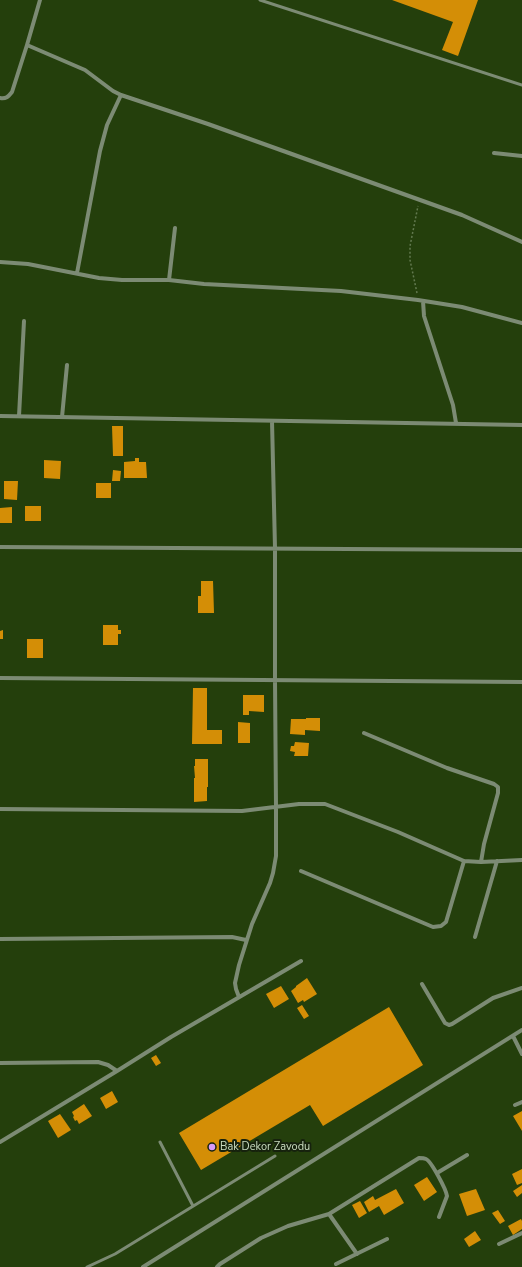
<!DOCTYPE html>
<html>
<head>
<meta charset="utf-8">
<style>
	body { margin:0 }
	canvas { display:block; background:#243f0c }
</style>
</head>
<body>
<canvas width="522" height="1267"></canvas>
<script>
const ctx = document.querySelector('canvas').getContext('2d');
ctx.lineJoin = 'round';
function fill(path, color) { ctx.fillStyle = color; ctx.fill(path, 'evenodd'); }
function stroke(path, color, width, dash) { ctx.strokeStyle = color; ctx.lineWidth = width; ctx.lineCap = dash ? 'butt' : 'round'; ctx.setLineDash(dash || []); ctx.stroke(path); }
function label(font, color, halo, rows, align = 'center') {
  ctx.font = font + ' "Nunito Sans",sans-serif'; ctx.lineWidth = 4; ctx.setLineDash([]); ctx.textBaseline = 'middle'; ctx.strokeStyle = halo; ctx.fillStyle = color; for (const [text, x, y, turn = 0] of rows) {
    ctx.save(); ctx.translate(x, y); ctx.rotate((+turn || 0) * Math.PI / 180); ctx.textAlign = isNaN(turn) ? turn : align; if (halo) ctx.strokeText(text, 0, 0); ctx.fillText(text, 0, 0); ctx.restore();
  }
}
const building = new Path2D(`
	M392,0H478L458,56L442,50L453,22Z
	M112,426H123V456H113Z
	M135,458H139V462H146L147,478H124V462L135,461Z
	M44,460L61,461L60,479L44,478Z
	M113,470L121,471L120,481H112Z
	M4,481H18L17,500L4,499Z
	M96,483H111V498H96Z
	M25,506H41V521H25Z
	M12,507V523H0V508Z
	M201,581H213L214,613H198V596H201Z
	M103,625H118V630H121V634H118V645H103Z
	M3,630V639H0V631Z
	M27,639H43V658H27Z
	M193,688H207V730H222V744H192Z
	M243,695H264V712L249,711V715H243Z
	M306,718H320V731L305,730V735L290,734L291,719H306Z
	M238,722L250,723V743H238Z
	M295,742L309,743L308,756H294L295,752L290,751L291,746H294Z
	M195,759H208V787H207V801L194,802V778H195L194,766H195Z
	M307,978L317,994L304,1002L303,1000L298,1003L291,991L296,987V986Z
	M281,986L289,999L274,1008L266,994Z
	M302,1005L309,1016L304,1019L297,1008Z
	M389,1007L423,1065L323,1126L310,1105L201,1170L179,1133Z
	M156,1055L161,1063L156,1066L151,1058Z
	M112,1091L118,1102L106,1109L100,1098Z
	M84,1104L92,1116L79,1124L77,1120L75,1121L73,1117L74,1116L72,1112Z
	M522,1111V1131L513,1116Z
	M60,1114L71,1130L58,1138L48,1121Z
	M522,1169V1183L517,1185L512,1174Z
	M427,1177L437,1192L424,1201L414,1185Z
	M522,1185V1193L517,1197L513,1191Z
	M396,1189L404,1203L384,1215L379,1206L369,1212L364,1202L373,1196L375,1200Z
	M476,1189L485,1210L467,1216L459,1194Z
	M360,1201L367,1213L359,1218L352,1205Z
	M498,1210L505,1221L500,1224L492,1213Z
	M521,1219L522,1221V1229L513,1235L508,1226Z
	M475,1231L481,1240L469,1247L464,1239Z`);
const path = new Path2D(`
	M417,293L410,260V246L418,206`);
const service = new Path2D(`
	M260,0L522,85
	M160,1142L193,1206
	M87,1267L115,1254L275,1156`);
const minor = new Path2D(`
	M40,0L27,45L85,70L113,91L121,95L208,124L462,215L522,242
	M0,98C6,99 8,97 12,92L27,45
	M494,153L522,156
	M0,262L28,264L99,278L122,280H169L204,284L341,291L418,300L462,307L522,323
	M77,273L100,151L107,125L121,95
	M169,280L175,228
	M423,301L424,316L453,405L456,423
	M0,416L522,425
	M19,416L24,321
	M62,417L67,365
	M0,547L522,550
	M0,678L522,682
	M364,733L447,768L494,784L498,787V793L484,844L481,862
	M0,809L242,811L299,804H325L398,832L464,861L481,862L522,860
	M301,871L433,927L441,926L446,922L464,861
	M475,937L497,861
	M0,939L232,937L246,940
	M422,984L445,1023L449,1025L452,1024L493,998L522,988
	M239,997L236,989L235,983L239,965L252,924L270,883L273,873L276,856V807L275,680V548L272,421
	M513,1036L522,1054
	M0,1063L98,1062L108,1065L117,1071
	M515,1105L522,1102
	M0,1142L117,1071L171,1037L301,961
	M437,1173L467,1155
	M329,1214L419,1158C421,1158 424,1158 426,1159C431,1161 446,1189 447,1196L439,1217
	M499,1244L522,1233
	M336,1264L387,1239
	M143,1267L522,1030
	M217,1267L220,1264L261,1238L288,1226L329,1214L357,1254`);
const markers = [
	[212,1147,4,"#d89af8"]
];
const poiNames = [
	["Bak Dekor Zavodu",220,1147]
];
fill(building, '#d48e06');
stroke(path, '#62794f', 1.5, [2, 2]);
stroke(service, '#7c8b74', 3);
stroke(minor, '#7c8b74', 4);
for (const [x, y, r, color] of markers) { const dot = new Path2D(); dot.arc(x, y, r, 0, 2 * Math.PI); ctx.fillStyle = color; ctx.fill(dot); stroke(dot, '#16220d', 1.5); }
label('11px', '#c9dbbf', '#16220d', poiNames, 'left');
</script>
</body>
</html>
